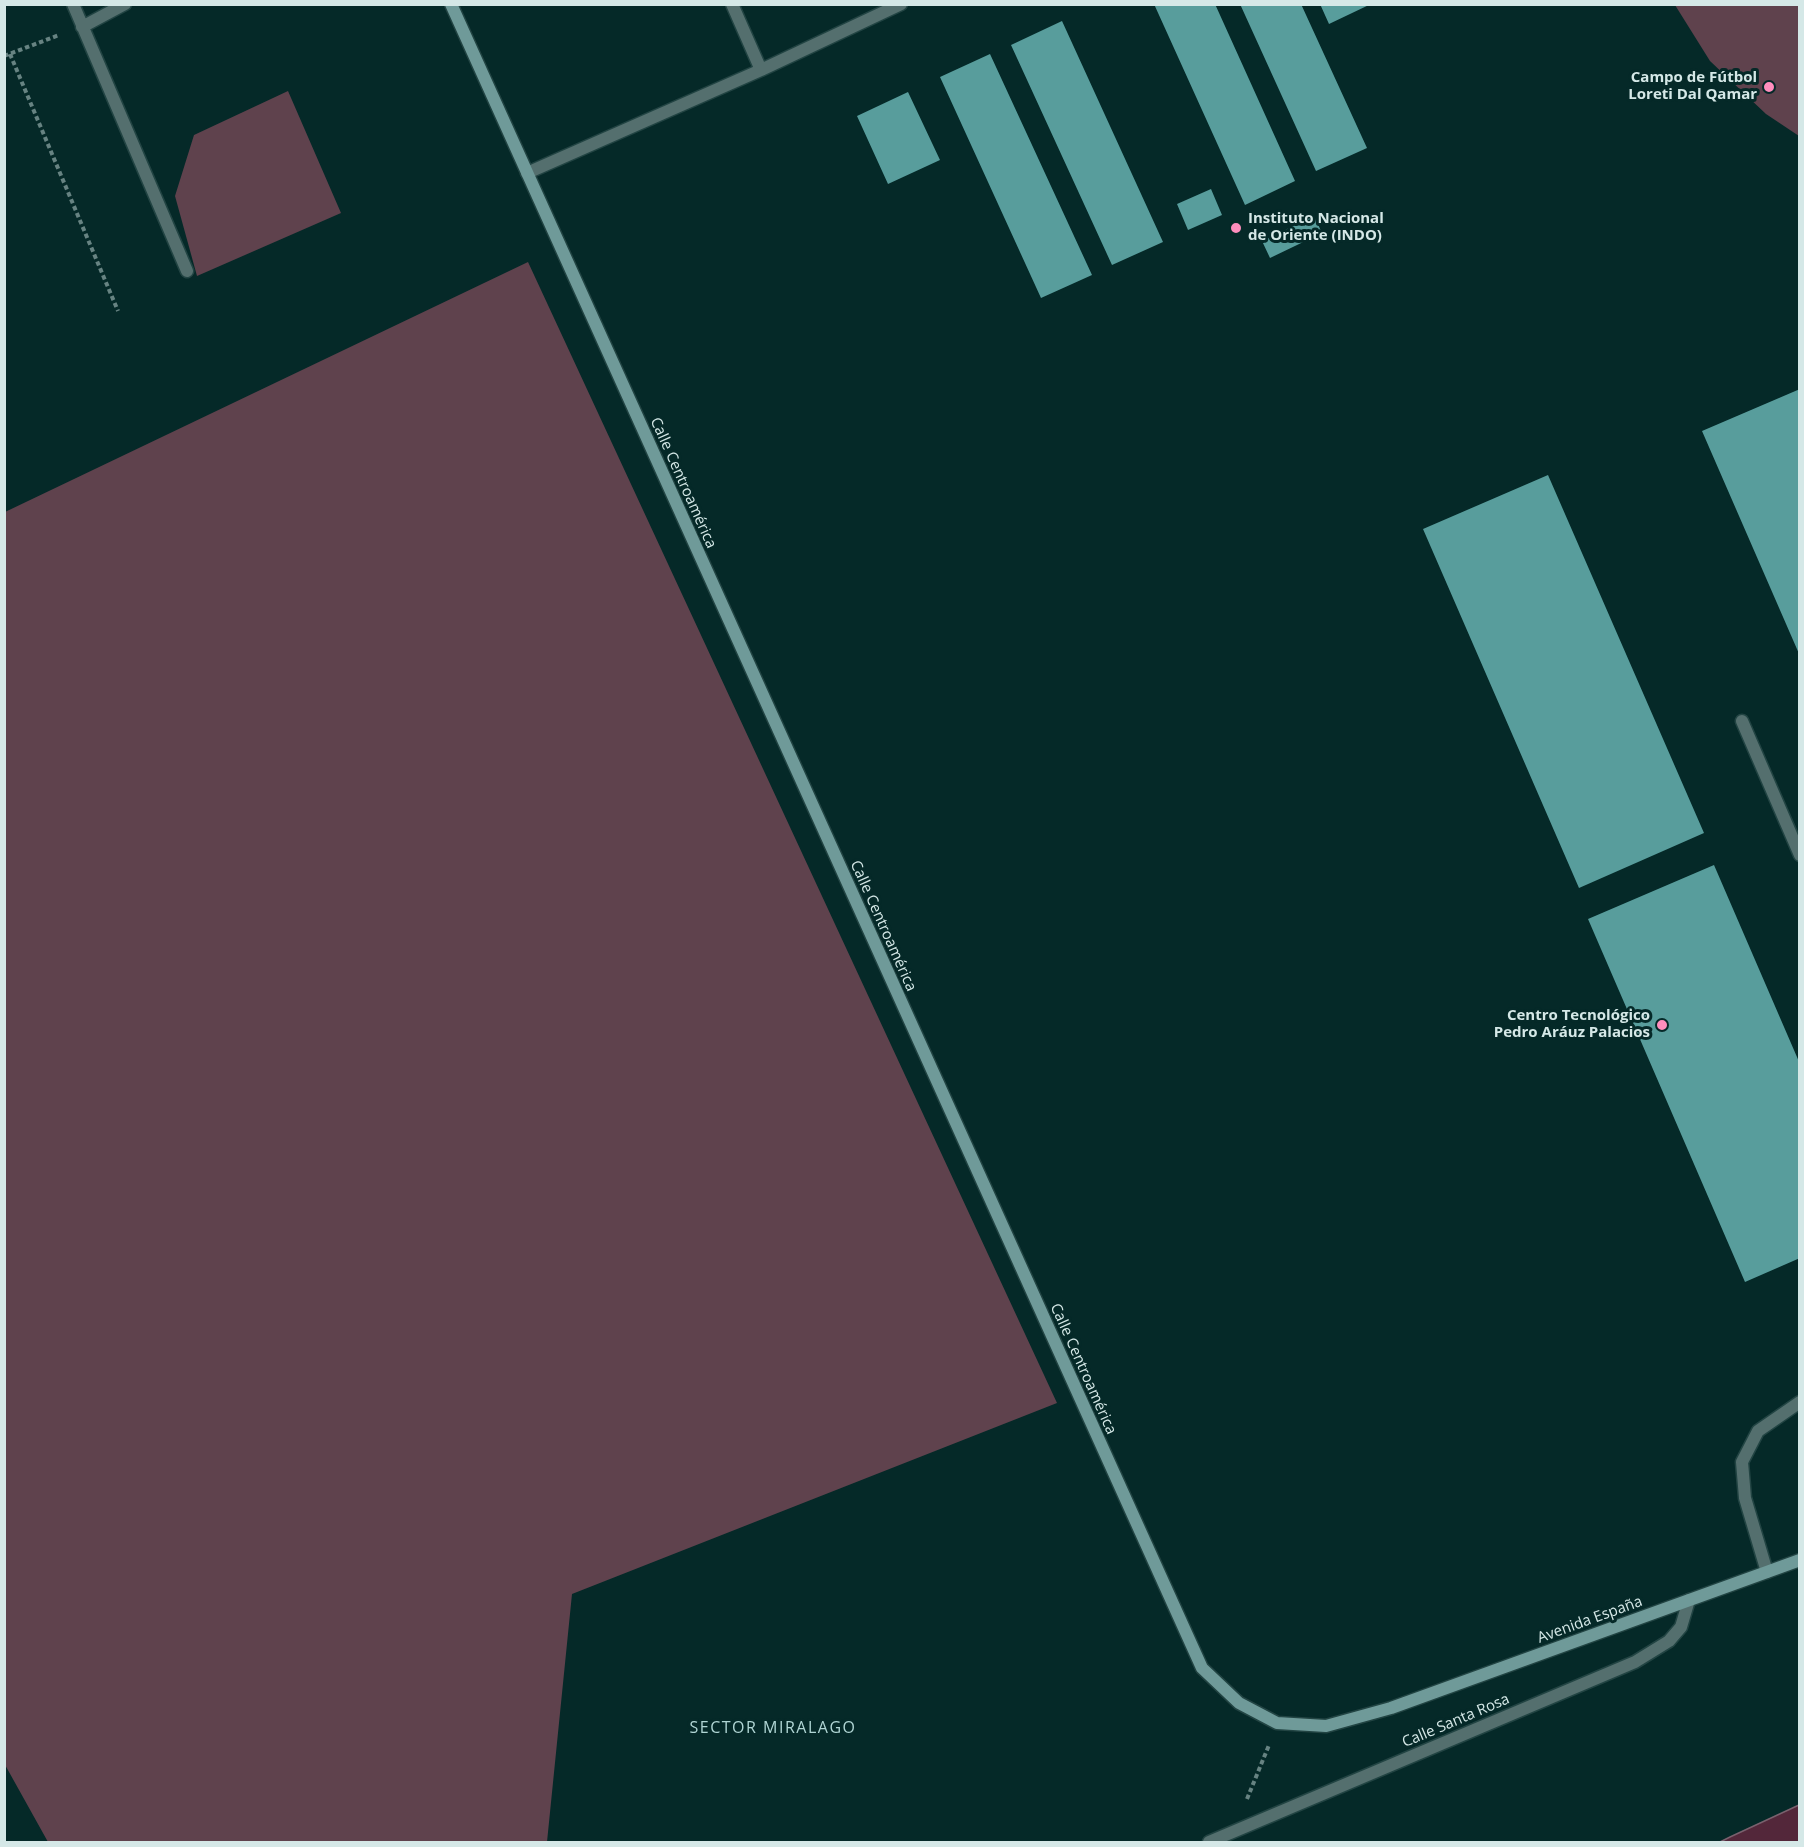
<!DOCTYPE html>
<html>
<head>
<meta charset="utf-8">
<style>
	body { margin:0 }
	#map { position:relative; width:1804px; height:1847px; overflow:hidden; background:#052928; font-family:"Open Sans",sans-serif }
	canvas { display:block }
	.frame { position:absolute; inset:0; border:6px solid #d5e8e7; pointer-events:none }
</style>
</head>
<body>
<div id="map">
<canvas width="1804" height="1847"></canvas>
<div class="frame"></div>
</div>
<script>
const ctx = document.querySelector('canvas').getContext('2d');
ctx.lineJoin = 'round';
function fill(path, color) { ctx.fillStyle = color; ctx.fill(path, 'evenodd'); }
function stroke(path, color, width, dash) { ctx.strokeStyle = color; ctx.lineWidth = width; ctx.lineCap = dash ? 'butt' : 'round'; ctx.setLineDash(dash || []); ctx.stroke(path); }
function label(font, color, halo, rows, align = 'center') {
  ctx.font = font + ' "Open Sans",sans-serif'; ctx.lineWidth = 6; ctx.setLineDash([]); ctx.textBaseline = 'middle'; ctx.strokeStyle = halo; ctx.fillStyle = color; for (const [text, x, y, turn = 0] of rows) {
    ctx.save(); ctx.translate(x, y); ctx.rotate((+turn || 0) * Math.PI / 180); ctx.textAlign = isNaN(turn) ? turn : align; if (halo) ctx.strokeText(text, 0, 0); ctx.fillText(text, 0, 0); ctx.restore();
  }
}
const green = new Path2D(`
	M1675,5H1799V136L1766,114L1710,61Z
	M288,91L341,213L197,276L175,196L194,135Z
	M528,262L1057,1403L572,1594L547,1842H48L4,1763L5,512Z`);
const water = new Path2D(`
	M1799,1805V1842H1720L1730,1837Z`);
const building = new Path2D(`
	M1154,4H1215L1295,181L1245,205Z
	M1240,4H1301L1367,148L1316,171Z
	M1320,4H1371L1329,24Z
	M1062,21L1163,242L1112,265L1011,45Z
	M990,54L1092,275L1041,298L940,77Z
	M908,92L940,160L888,184L857,116Z
	M1211,189L1222,215L1188,230L1177,204Z
	M1314,216L1322,233L1270,258L1262,241Z
	M1800,389V656L1702,431Z
	M1548,475L1704,833L1579,888L1423,529Z
	M1714,865L1800,1064V1258L1745,1282L1588,919Z`);
const path = new Path2D(`
	M10,54L118,311
	M4,56L59,35
	M1247,1799L1269,1745`);
const lane = new Path2D(`
	M1742,721L1800,855
	M1767,1572L1745,1498L1742,1462L1758,1431L1800,1402`);
const street = new Path2D(`
	M73,4L187,271
	M732,4L761,70
	M82,27L125,4
	M527,173L761,70L901,4
	M1209,1842L1635,1662L1669,1641L1681,1627L1689,1600`);
const secondary = new Path2D(`
	M451,4L1202,1668L1239,1703L1277,1723L1326,1726L1391,1708L1800,1560`);
const markers = [
	[1769,87,6,"#fe8ebd"],
	[1236,228,6,"#fe8ebd"],
	[1662,1025,6,"#fe8ebd"]
];
const poiNames = [
	["Campo de Fútbol",1757,78],
	["Loreti Dal Qamar",1757,95],
	["Instituto Nacional",1248,219,"left"],
	["de Oriente (INDO)",1248,236,"left"],
	["Centro Tecnológico",1650,1016],
	["Pedro Aráuz Palacios",1650,1033]
];
const streetNames = [
	["Calle Centroamérica",683,483,66],
	["Calle Centroamérica",883,926,66],
	["Calle Centroamérica",1083,1369,66],
	["Avenida España",1590,1620,-20],
	["Calle Santa Rosa",1456,1721,-23]
];
const neighbourhoodNames = [
	["SECTOR MIRALAGO",773,1728]
];
fill(green, '#5f424d');
fill(water, '#53273a');
stroke(water, '#7a616e', 1.5);
fill(building, '#589d9c');
stroke(lane, '#224443', 15);
stroke(street, '#224443', 15);
stroke(secondary, '#224443', 15);
stroke(path, '#678382', 4, [4.5, 3]);
stroke(lane, '#546f6e', 12);
stroke(street, '#546f6e', 12);
stroke(secondary, '#6f9a99', 12);
for (const [x, y, r, color] of markers) { const dot = new Path2D(); dot.arc(x, y, r, 0, 2 * Math.PI); ctx.fillStyle = color; ctx.fill(dot); stroke(dot, '#052928', 2); }
label('bold 15px', '#d5e8e7', '#052928', poiNames, 'right');
label('15px', '#d5e8e7', '#052928', streetNames);
ctx.letterSpacing = '1.5px';
label('16px', '#b0d5d4', '#052928', neighbourhoodNames);
ctx.letterSpacing = '0px';
</script>
</body>
</html>
